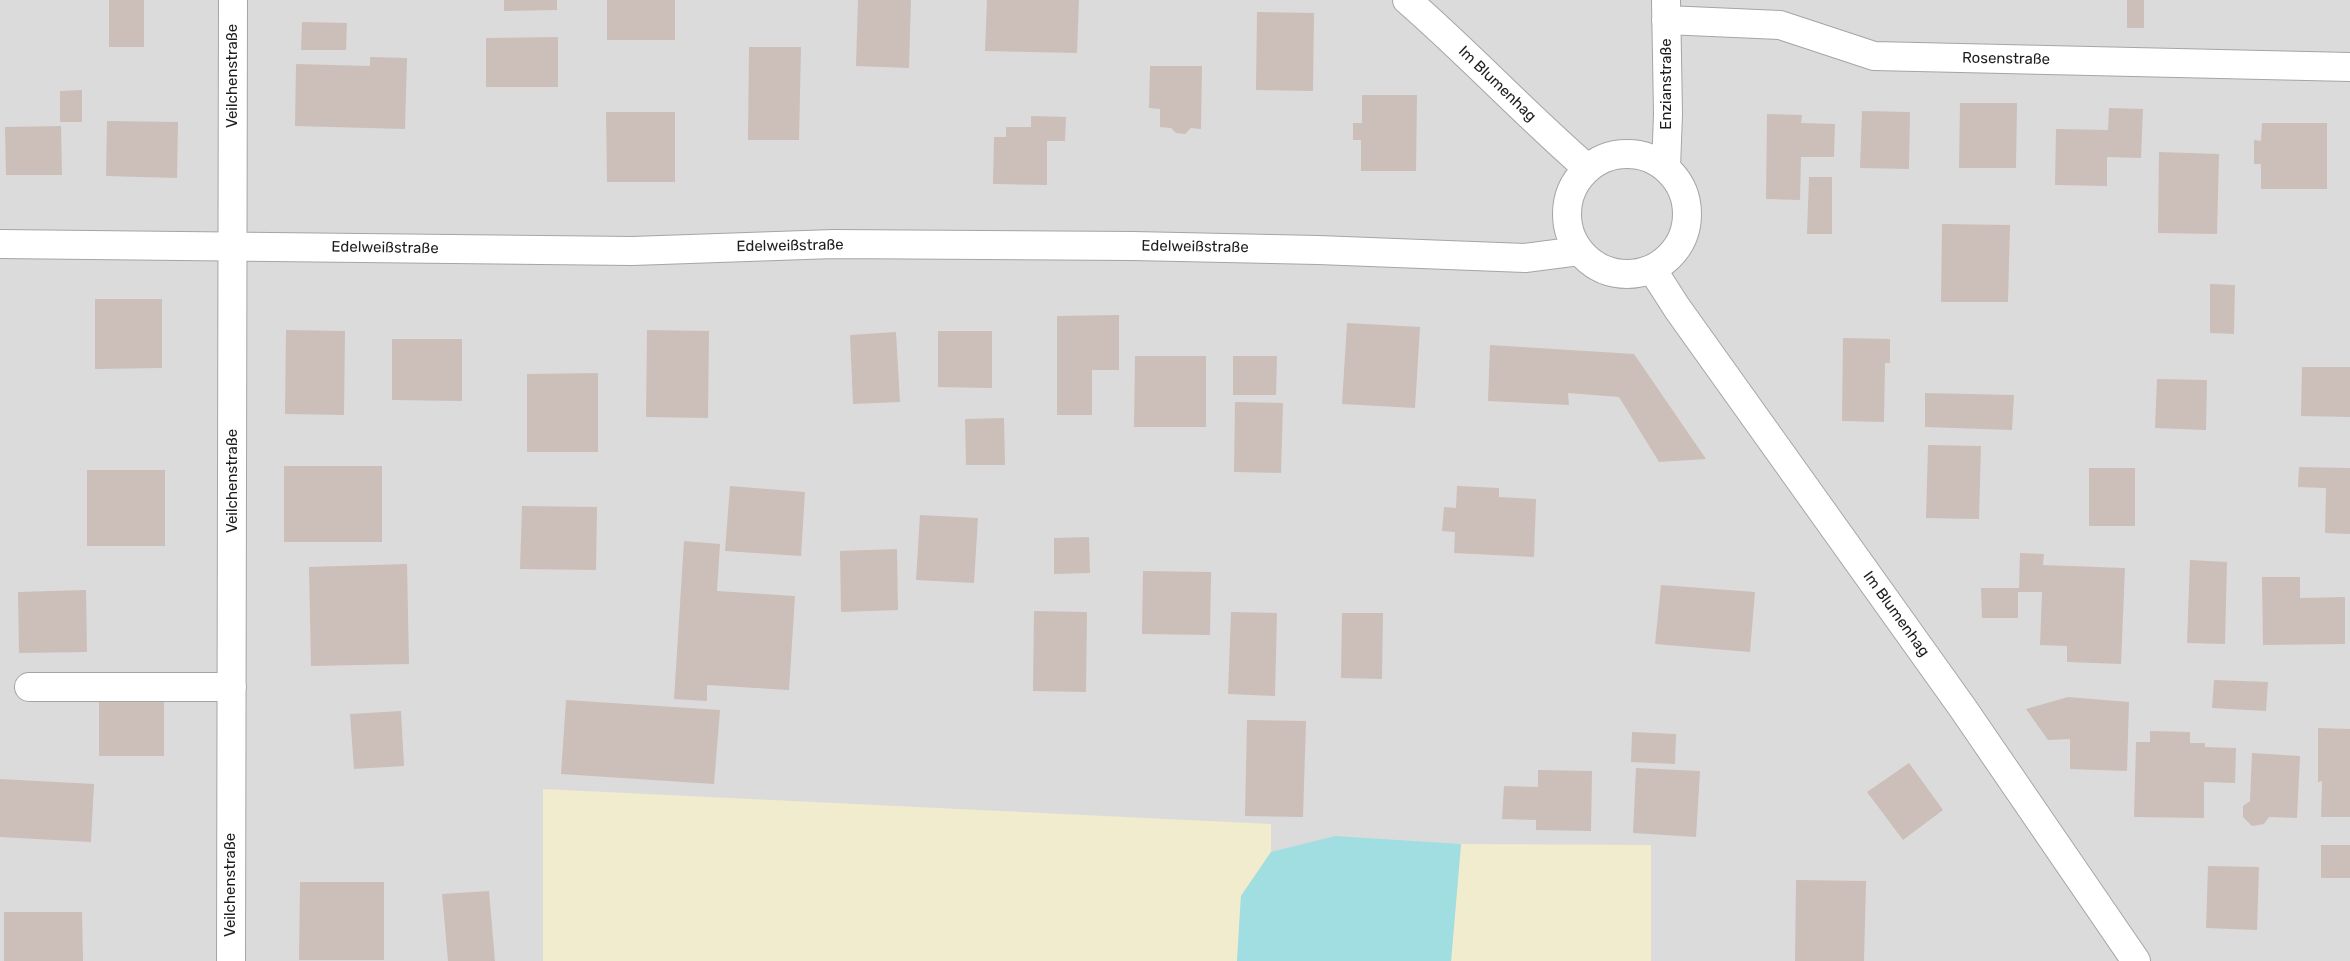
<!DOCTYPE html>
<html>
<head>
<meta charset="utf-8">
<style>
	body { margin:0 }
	canvas { display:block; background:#f0e9e3 }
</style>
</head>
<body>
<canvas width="2350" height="961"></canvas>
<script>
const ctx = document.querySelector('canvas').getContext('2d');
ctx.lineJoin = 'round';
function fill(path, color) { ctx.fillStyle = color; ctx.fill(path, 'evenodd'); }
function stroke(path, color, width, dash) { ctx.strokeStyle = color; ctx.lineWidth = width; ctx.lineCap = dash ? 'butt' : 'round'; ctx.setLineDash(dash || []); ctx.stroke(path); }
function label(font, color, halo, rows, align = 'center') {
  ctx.font = font + ' Rubik,sans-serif'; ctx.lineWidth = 4.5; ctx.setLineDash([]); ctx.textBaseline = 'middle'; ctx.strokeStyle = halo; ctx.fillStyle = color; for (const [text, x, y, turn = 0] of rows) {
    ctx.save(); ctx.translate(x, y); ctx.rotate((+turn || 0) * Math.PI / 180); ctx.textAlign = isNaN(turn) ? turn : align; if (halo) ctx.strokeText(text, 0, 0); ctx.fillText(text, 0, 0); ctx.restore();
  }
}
const residential = new Path2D(`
	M0,0H2350V961H0Z`);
const farmland = new Path2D(`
	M543,789L1271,824V852L1241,896L1237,961H543Z
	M1461,844L1651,845V961H1451Z`);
const water = new Path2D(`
	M1335,836L1461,844L1451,961H1237L1241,896L1271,852Z`);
const building = new Path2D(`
	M109,0H144V47H109Z
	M504,0H557V10L504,11Z
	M607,0H675V40H607Z
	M858,0H911L909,68L856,66Z
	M987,0H1079L1077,53L985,51Z
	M2127,0H2144V28H2127Z
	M1257,12L1314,13L1313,91L1256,90Z
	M302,22L347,23L346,50H301Z
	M558,37V87H486V38Z
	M749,47H801L799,140H748Z
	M370,57L407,58L405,129L295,126L296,64L370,66Z
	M1150,66H1202L1201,129L1191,128L1185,134L1176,133L1171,128L1160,127V109L1149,108Z
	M82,90V122H60V91Z
	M1362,95H1417L1416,171H1361V140H1353V123H1362Z
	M1960,103H2017L2016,168H1959Z
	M2109,108L2143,109L2141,158L2107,157V186L2055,185L2056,129L2108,130Z
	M1862,111L1910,112L1909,169L1860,168Z
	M606,112H675V182H607Z
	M1767,114L1802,115L1801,123L1835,124L1834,157H1801L1800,200L1766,199Z
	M1031,116L1066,117L1065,141H1047V185L993,184L994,137H1006V127H1031Z
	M107,121L178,122L177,178L106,176Z
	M2262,123H2327V189H2261V164H2254V140L2261,141Z
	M61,126L62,175H6L5,127Z
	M2159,152L2219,154L2217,234L2158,233Z
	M1809,177H1832V234H1807Z
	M1942,224L2010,225L2008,302H1941Z
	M2210,284L2235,285L2234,334L2210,333Z
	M95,299H162V368L95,369Z
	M1119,315V370H1092V415H1057V316Z
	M1347,323L1420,327L1415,408L1342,404Z
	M286,330L345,331L344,415L285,414Z
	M647,330L709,331L708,418L646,417Z
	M938,331H992V388L938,387Z
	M896,332L900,402L853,404L850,335Z
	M1843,338L1890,339V363H1885L1884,422L1842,421Z
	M392,339H462V401L392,400Z
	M1490,345L1634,354L1706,459L1659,462L1619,397L1568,393L1569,405L1488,401Z
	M1135,356H1206V427H1134Z
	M1233,356H1277L1276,395H1233Z
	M2302,367H2350V417L2301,416Z
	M598,373V452H527V374Z
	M2157,379L2207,380L2206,430L2155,428Z
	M1925,393L2014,395L2012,430L1925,427Z
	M1235,402L1283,403L1281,473L1234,472Z
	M1004,418L1005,465H966L965,419Z
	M1928,445L1981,446L1979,519L1926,518Z
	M284,466H382V542H284Z
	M2299,467L2350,468V534L2325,533L2326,488L2298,487Z
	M2089,468H2135V526H2089Z
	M87,470H165V546H87Z
	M730,486L805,492L801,556L725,551Z
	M1457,486L1499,488V497L1536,499L1534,557L1454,553L1455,532L1442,531L1444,507L1456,508Z
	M522,506L597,507L596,570L520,569Z
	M920,515L978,518L974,583L916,580Z
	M1089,537L1090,573L1054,574V538Z
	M684,541L720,544L717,591L795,596L789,690L707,685V701L674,699Z
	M897,549L898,610L841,612L840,551Z
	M2020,553L2044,554L2043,565L2125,568L2121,664L2067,662V646L2040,645L2042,592H2018V618H1982L1981,588H2019Z
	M2190,560L2227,562L2225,644L2187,643Z
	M407,564L409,664L311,666L309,567Z
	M1143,571L1211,572L1210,635L1142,634Z
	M2262,577H2300V598L2345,597V644L2263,645Z
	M1661,585L1755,592L1750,652L1655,644Z
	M86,590L87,652L19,653L18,592Z
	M1034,611L1087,612L1086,692L1033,691Z
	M1231,612L1277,613L1275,696L1228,694Z
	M1342,613H1383L1382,679L1341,678Z
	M2214,680L2268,682L2266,711L2212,708Z
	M2068,697L2129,702L2127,771L2070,769V739L2048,740L2026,709Z
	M99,700L164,701V756H99Z
	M566,700L720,710L714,784L561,774Z
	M401,711L404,766L354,769L350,714Z
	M1247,720L1306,721L1303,817L1245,816Z
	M2318,728L2350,729V817H2321L2322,781L2318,782Z
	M2150,731L2190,732V743H2205V747L2236,748L2235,783L2204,782V818L2134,817L2136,742H2150Z
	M1632,732L1676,734L1675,764L1631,762Z
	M2252,753L2300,756L2297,818L2269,817L2264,824L2252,826L2243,817V806L2250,801Z
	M1909,763L1943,810L1903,840L1867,792Z
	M1636,768L1700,771L1696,837L1633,833Z
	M1538,770L1592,771L1591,831L1536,830V820L1502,819L1504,786L1538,787Z
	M0,779L94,784L91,842L0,837Z
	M2321,845H2350V878H2321Z
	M2208,866L2259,867L2257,930L2206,928Z
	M1796,880L1866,881L1864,961H1795Z
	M300,882H384V960H299Z
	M489,891L495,961H448L442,894Z
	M4,912H82L83,961H4Z`);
const minor = new Path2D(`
	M1407,0C1469,54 1525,114 1587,168
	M1666,20L1780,25L1874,56L2350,67
	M1567 214a60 60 0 1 1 120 0a60 60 0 1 1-120 0Z
	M1666,168L1668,114L1666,0
	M0,244L632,251L834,244L1133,246L1318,250L1525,258L1579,251
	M1652,269L1677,308L1962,707L2136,961
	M29,687H232
	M231,961L233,0`);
const streetNames = [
	["Rosenstraße",2006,59,1],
	["Veilchenstraße",233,76,-90],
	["Im Blumenhag",1497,84,44],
	["Enzianstraße",1667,84,-90],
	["Edelweißstraße",790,246,-1],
	["Edelweißstraße",1195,247,1],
	["Edelweißstraße",385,248,1],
	["Veilchenstraße",233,481,-90],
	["Im Blumenhag",1896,614,54],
	["Veilchenstraße",231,885,-90]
];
fill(residential, '#dcdbdb');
fill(farmland, '#f0eccd');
fill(water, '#a0dee1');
fill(building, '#ccbeb9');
stroke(minor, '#a5a5a5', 30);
stroke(minor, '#fff', 28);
label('15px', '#1e1e1e', '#fff', streetNames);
</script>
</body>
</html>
